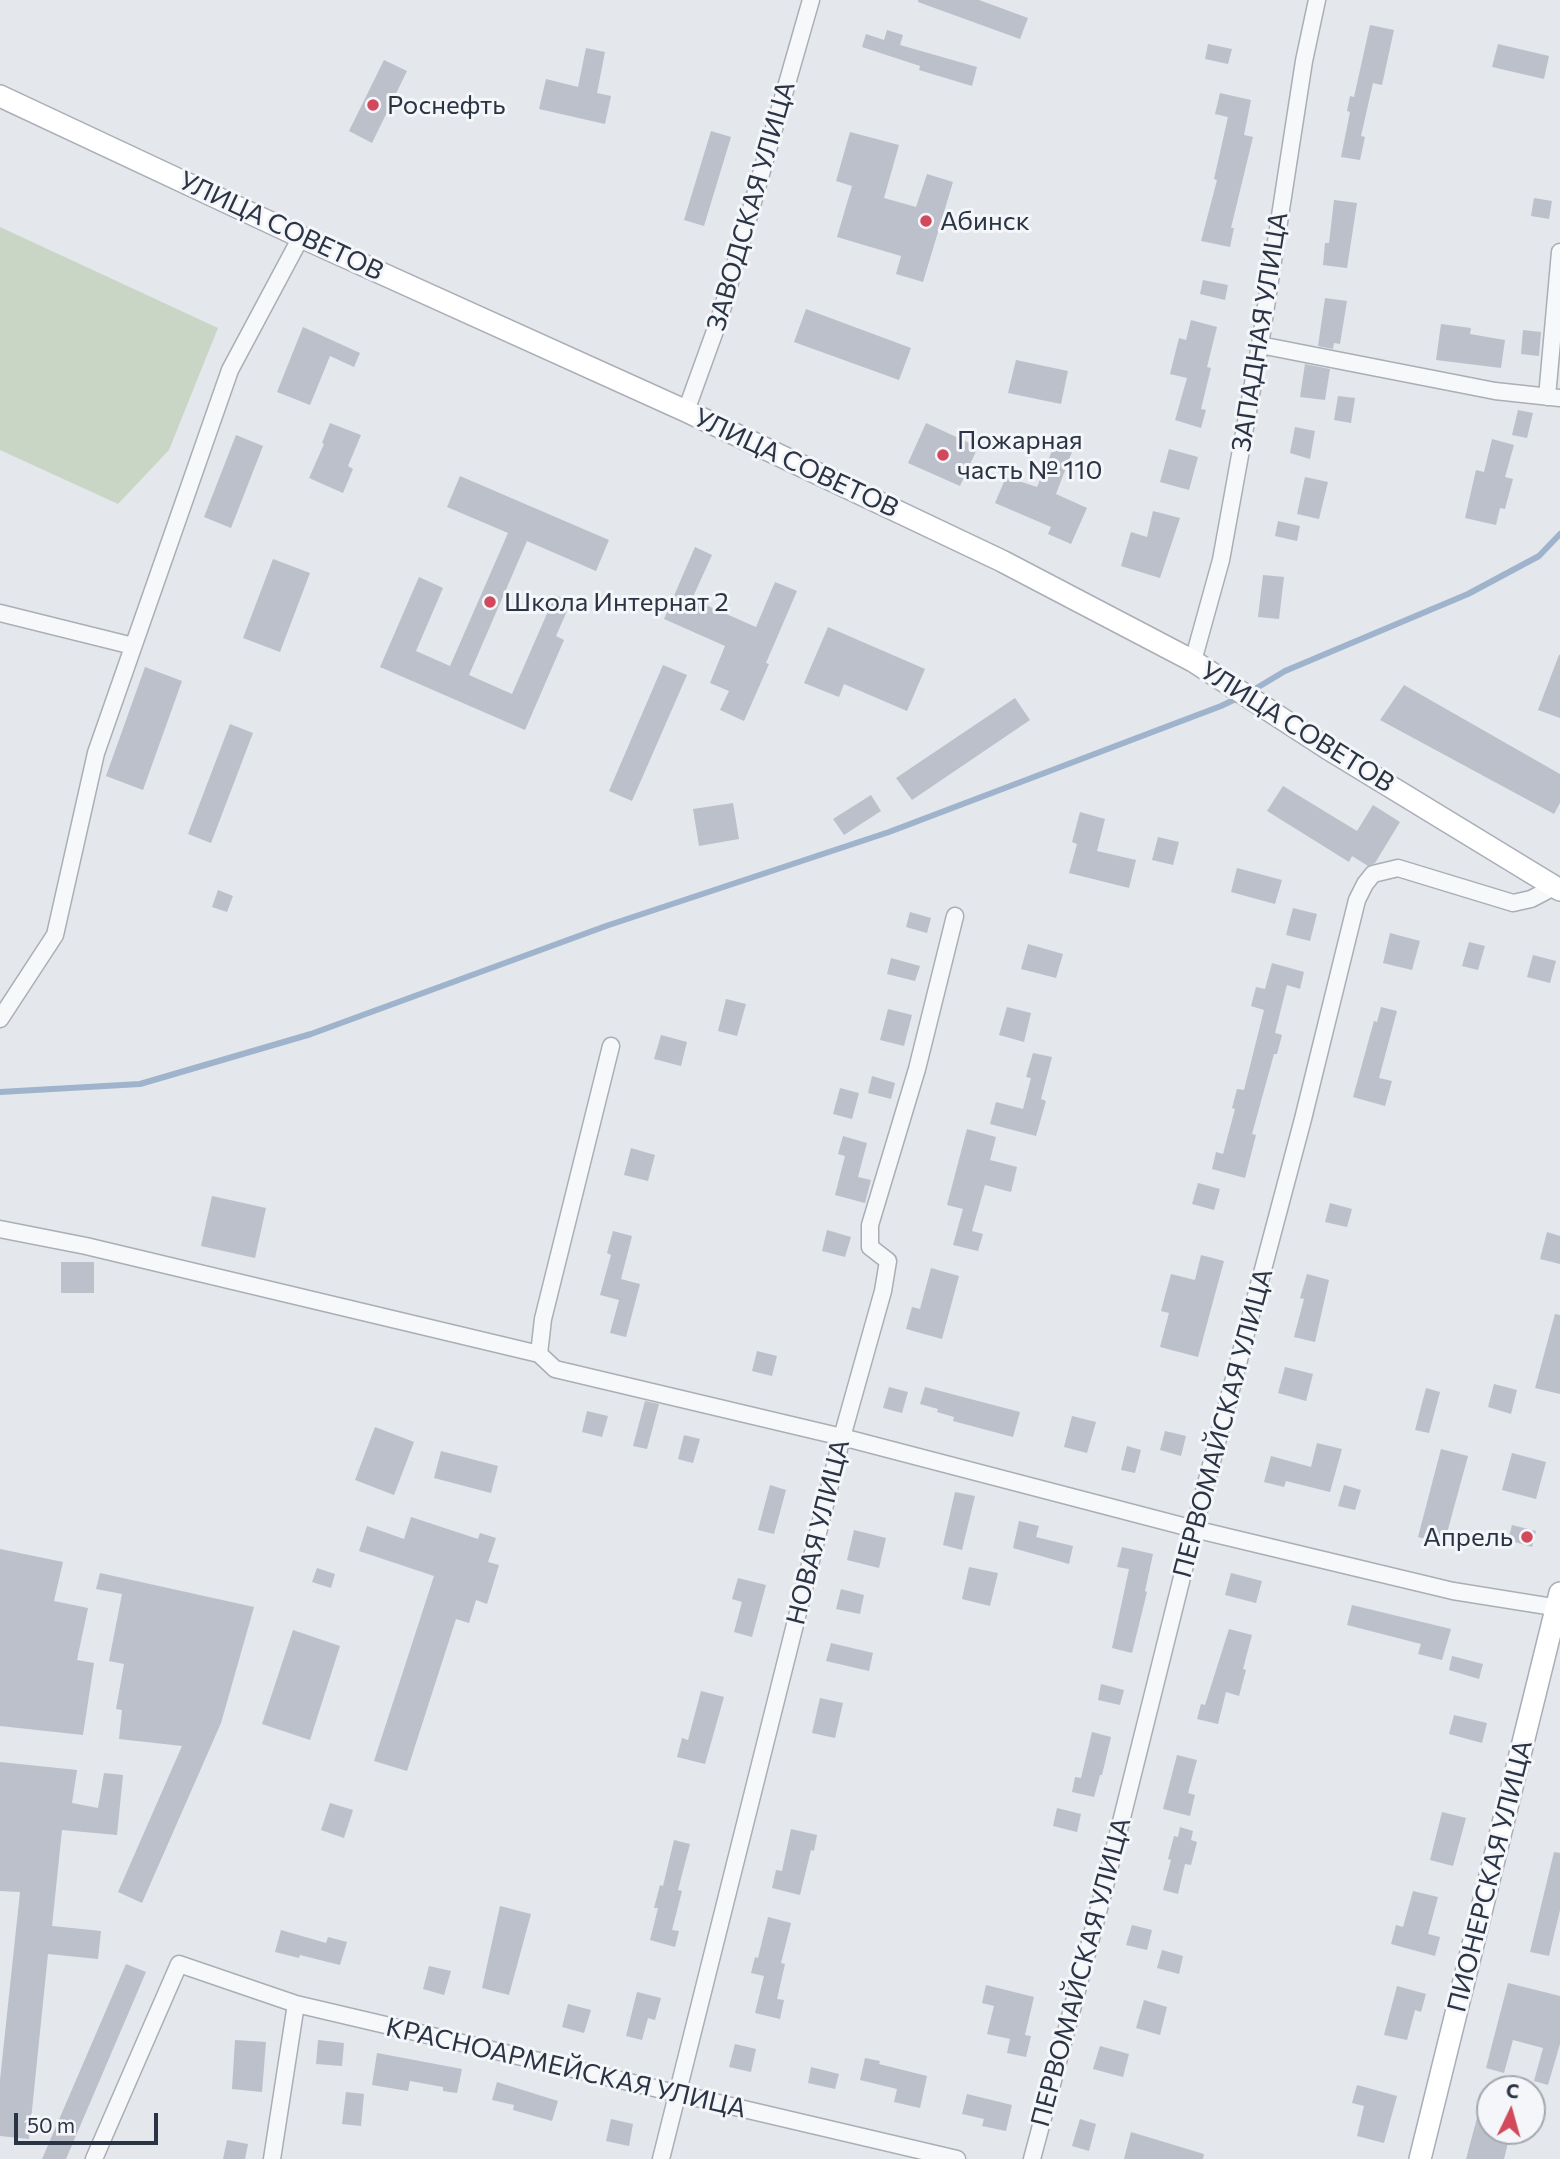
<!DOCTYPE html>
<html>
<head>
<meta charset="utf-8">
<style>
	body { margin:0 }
	#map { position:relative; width:1560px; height:2159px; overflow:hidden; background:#e4e7ec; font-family:Commissioner,sans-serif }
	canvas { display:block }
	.north { position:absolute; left:1476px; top:2075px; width:70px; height:70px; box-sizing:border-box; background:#f4f6f9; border:2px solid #a4a8b1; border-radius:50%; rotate:5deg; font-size:19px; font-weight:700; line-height:28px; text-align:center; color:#2b3445 }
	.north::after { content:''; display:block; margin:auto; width:24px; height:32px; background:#d1495b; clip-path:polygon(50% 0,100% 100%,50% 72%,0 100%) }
	.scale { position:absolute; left:14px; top:2113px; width:144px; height:32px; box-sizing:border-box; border:4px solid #2b3445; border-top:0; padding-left:9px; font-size:21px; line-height:24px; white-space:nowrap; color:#2b3445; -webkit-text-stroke:5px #f4f6f9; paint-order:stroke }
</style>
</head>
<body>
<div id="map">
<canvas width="1560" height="2159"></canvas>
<div class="north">С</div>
<div class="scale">50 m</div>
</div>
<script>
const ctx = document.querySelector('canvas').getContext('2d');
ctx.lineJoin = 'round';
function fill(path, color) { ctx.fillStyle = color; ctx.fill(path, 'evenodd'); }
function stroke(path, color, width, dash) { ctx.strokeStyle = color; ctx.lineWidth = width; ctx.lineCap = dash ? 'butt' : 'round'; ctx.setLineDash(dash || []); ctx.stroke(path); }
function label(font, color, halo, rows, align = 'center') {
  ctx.font = font + ' Commissioner,sans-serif'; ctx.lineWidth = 6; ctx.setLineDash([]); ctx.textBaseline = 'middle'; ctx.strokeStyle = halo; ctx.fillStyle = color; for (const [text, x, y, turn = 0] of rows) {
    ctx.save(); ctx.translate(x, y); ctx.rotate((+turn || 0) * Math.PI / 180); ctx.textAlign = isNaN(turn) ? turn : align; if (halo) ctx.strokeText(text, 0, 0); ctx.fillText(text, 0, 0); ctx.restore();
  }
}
const green = new Path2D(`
	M0,227L218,328L169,450L118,504L0,450Z`);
const stream = new Path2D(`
	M1250,692L1285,671L1468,594L1539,556L1560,534
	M0,1092L140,1084L311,1034L606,926L889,832L1221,706L1240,697`);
const building = new Path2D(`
	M918,0H979L1028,18L1020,39L918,2Z
	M1370,25L1394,30L1382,85L1373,83L1361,136L1365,137L1360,160L1341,157L1350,112L1347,111L1350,96L1354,97Z
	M887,30L903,35L900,45L977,67L972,86L919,70L920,66L862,47L866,34L884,40Z
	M1208,44L1232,49L1228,64L1205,59Z
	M1498,44L1549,56L1544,79L1492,67Z
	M586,48L605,52L597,93L611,96L605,124L539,109L546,79L578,87Z
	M384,60L407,71L372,143L349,131Z
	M1220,93L1251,100L1244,135L1253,137L1231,228H1234L1230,247L1201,241L1217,180L1214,179L1228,117L1215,114Z
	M711,131L731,137L704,226L684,220Z
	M850,132L899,145L884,198L916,207L927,174L953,182L923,282L896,274L901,256L837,237L852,186L836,181Z
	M1534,198L1552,201L1549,219L1531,216Z
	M1334,200L1357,203L1347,268L1323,265L1325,243H1329Z
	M1203,280L1228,285L1225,300L1200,294Z
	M1325,298L1347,301L1340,344L1334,343L1333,349L1318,346Z
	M806,309L911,348L899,380L794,342Z
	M1191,320L1217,327L1207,367L1211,368L1201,409L1206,410L1201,428L1175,420L1187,378L1170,374L1179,338L1186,340Z
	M1441,324L1471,328L1470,334L1505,340L1501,368L1436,360Z
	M303,327L360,353L354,367L330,356L310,405L277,392Z
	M1523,330L1541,332L1539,356L1521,354Z
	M1016,360L1068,371L1061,404L1008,393Z
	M1305,364L1330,369L1325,400L1300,397Z
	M1338,396L1355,398L1351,423L1334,420Z
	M1518,410L1533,413L1527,438L1512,435Z
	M330,423L361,435L348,466L353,469L343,493L309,478L324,444L322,443Z
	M926,423L978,447L960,486L908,463Z
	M1295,427L1315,431L1310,459L1290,453Z
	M236,435L263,446L231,528L204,517Z
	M1057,439L1075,444L1056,494L1087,508L1071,544L1048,534L1051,527L995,503L1006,477L1037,487Z
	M1492,439L1514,445L1505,477L1513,479L1505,509L1500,508L1496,525L1465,518L1476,470L1484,472Z
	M1169,449L1198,457L1189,490L1160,482Z
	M460,476L609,540L596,571L527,541L469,675L512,694L555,595L571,602L556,636L564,640L525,730L380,667L419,577L443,588L416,651L450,666L508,533L447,507Z
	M1305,477L1328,482L1319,519L1297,514Z
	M1153,511L1180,518L1160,578L1121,566L1131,532L1147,537Z
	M1278,521L1300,526L1297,541L1275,536Z
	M695,547L712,555L692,599L756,627L775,582L797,591L766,663L769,664L744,721L720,710L729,691L710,683L725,646L664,619Z
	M273,559L310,573L280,652L243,638Z
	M1263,575L1284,577L1279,619L1258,617Z
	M828,627L925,669L907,711L844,684L839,697L804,683Z
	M1559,655H1560V718L1538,710Z
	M663,665L687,675L632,801L609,791Z
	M145,667L182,681L143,790L106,776Z
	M1404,685L1560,774V803L1554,814L1380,720Z
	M1015,698L1030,720L912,800L896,778Z
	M230,724L253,733L211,843L188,834Z
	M1283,786L1357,831L1373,805L1400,822L1375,863L1368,866L1352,856L1349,862L1267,811Z
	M871,795L881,811L844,835L833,819Z
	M733,803L739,839L699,846L693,809Z
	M1080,812L1105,819L1097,851L1136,860L1129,888L1069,873L1077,844L1072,842Z
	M1158,837L1179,842L1173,865L1152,860Z
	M1237,868L1282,880L1275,904L1231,892Z
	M218,890L233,896L227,912L212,907Z
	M1293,908L1317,914L1310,941L1286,935Z
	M910,912L931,918L927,933L906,927Z
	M1390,933L1420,941L1412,970L1383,963Z
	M1469,942L1485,946L1478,970L1462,966Z
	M1028,944L1063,954L1056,978L1021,969Z
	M1533,955L1556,961L1550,983L1527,977Z
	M891,958L920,966L915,981L887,974Z
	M1272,963L1304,972L1300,989L1287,985L1275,1033L1282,1035L1277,1054H1274L1252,1134L1256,1135L1245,1178L1212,1169L1216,1152L1223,1154L1235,1109L1232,1108L1237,1089L1244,1090L1264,1010L1251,1006L1256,987L1265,989Z
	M726,999L746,1004L737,1036L718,1031Z
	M1007,1007L1031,1013L1024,1042L999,1035Z
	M1381,1007L1397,1011L1379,1078L1392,1081L1385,1106L1353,1097L1374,1021L1377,1022Z
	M888,1009L912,1015L904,1046L880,1040Z
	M661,1035L687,1042L681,1066L654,1059Z
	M1033,1053L1052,1057L1041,1099L1046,1101L1036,1136L990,1124L996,1102L1023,1109L1031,1078L1026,1077Z
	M872,1076L895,1083L891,1099L868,1093Z
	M840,1088L859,1093L852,1119L833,1114Z
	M967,1129L996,1137L990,1160L1017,1167L1011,1192L985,1185L972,1231L983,1234L978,1251L953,1245L963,1209L947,1205Z
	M843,1136L867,1143L858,1177L871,1180L865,1203L835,1195L845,1156L838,1154Z
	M631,1148L655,1155L648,1181L624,1175Z
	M1198,1183L1220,1189L1214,1210L1192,1204Z
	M212,1196L266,1208L255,1258L201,1246Z
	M1330,1203L1352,1209L1347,1227L1325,1222Z
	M827,1230L851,1237L845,1257L822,1251Z
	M613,1231L632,1236L621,1279L640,1284L626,1337L610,1333L619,1300L600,1295L611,1255L607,1253Z
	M1547,1232L1560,1236V1264L1540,1259Z
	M1201,1255L1224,1261L1198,1357L1160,1347L1169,1313L1161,1311L1171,1274L1195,1280Z
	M61,1262H94V1293H61Z
	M931,1268L959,1276L942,1339L906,1329L912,1307L920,1309Z
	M1307,1274L1329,1280L1315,1342L1294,1337L1304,1299L1300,1298Z
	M1555,1314L1560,1315V1394L1535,1388Z
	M757,1351L777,1356L772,1376L752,1371Z
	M1285,1367L1313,1374L1306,1401L1278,1393Z
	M1494,1384L1517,1390L1511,1414L1488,1407Z
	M889,1387L908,1392L902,1413L883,1408Z
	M925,1387L1020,1412L1013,1437L953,1421L954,1417L937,1412L938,1409L920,1404Z
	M1426,1388L1440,1392L1429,1433L1415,1430Z
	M645,1401L659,1404L647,1449L633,1446Z
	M587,1411L608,1416L602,1437L582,1432Z
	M1072,1416L1096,1422L1087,1453L1064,1447Z
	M375,1427L414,1442L394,1495L355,1480Z
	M1165,1431L1186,1436L1181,1456L1160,1450Z
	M684,1435L700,1439L693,1463L678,1459Z
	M1317,1443L1342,1449L1330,1492L1286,1481L1284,1487L1264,1482L1271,1456L1311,1467Z
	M1127,1446L1141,1450L1135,1473L1121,1470Z
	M1441,1449L1468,1456L1444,1544L1418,1537Z
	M441,1451L498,1466L491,1493L434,1478Z
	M1512,1453L1546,1462L1536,1499L1502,1490Z
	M770,1485L786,1490L774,1534L758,1530Z
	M1344,1485L1361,1490L1355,1510L1338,1506Z
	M955,1492L975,1496L962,1550L943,1545Z
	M411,1517L478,1539L480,1533L496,1538L488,1562L499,1565L487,1604L476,1600L469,1623L456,1619L407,1771L374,1761L434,1576L359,1551L367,1526L404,1539Z
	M1019,1521L1039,1526L1036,1537L1073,1546L1069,1564L1013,1548Z
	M1512,1525L1536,1531L1532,1547L1508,1540Z
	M854,1530L886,1538L879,1568L847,1560Z
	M1122,1547L1153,1554L1145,1591L1147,1592L1132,1653L1112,1648L1129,1569L1117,1567Z
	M0,1549L63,1562L54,1601L88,1608L77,1660L94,1663L83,1735L0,1726Z
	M969,1567L998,1573L990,1606L962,1599Z
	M317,1568L335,1574L331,1588L312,1582Z
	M100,1573L254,1607L221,1723L142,1903L118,1892L182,1746L119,1739L122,1710L116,1709L124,1664L109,1661L122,1594L96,1589Z
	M1231,1573L1262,1581L1256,1603L1225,1595Z
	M738,1578L766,1585L752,1637L734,1632L742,1602L732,1599Z
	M841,1589L864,1595L860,1614L836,1609Z
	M1352,1605L1451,1629L1442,1660L1418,1654L1421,1644L1347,1625Z
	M1229,1629L1252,1635L1243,1669L1246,1670L1239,1696L1226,1692L1218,1724L1197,1719L1201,1704L1205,1705Z
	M293,1630L340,1646L310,1740L262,1724Z
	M831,1643L873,1653L869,1671L826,1661Z
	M1452,1656L1483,1664L1479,1679L1449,1670Z
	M1101,1684L1124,1690L1120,1705L1098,1700Z
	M701,1691L724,1697L705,1764L677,1757L682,1738L688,1740Z
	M820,1698L843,1703L835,1738L812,1733Z
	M1454,1715L1487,1723L1482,1743L1449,1734Z
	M1092,1732L1111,1737L1102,1775H1100L1094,1797L1072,1792L1075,1777L1081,1778Z
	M1177,1755L1197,1760L1188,1793L1195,1795L1190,1816L1163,1809Z
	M0,1762L77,1770L72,1803L98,1808L104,1773L123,1775L117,1835L62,1830L52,1926L101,1931L98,1959L48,1954L29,2139L0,2136V2080L20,1892L0,1891Z
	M330,1803L353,1810L344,1838L321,1830Z
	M1057,1808L1081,1814L1077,1832L1053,1826Z
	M1442,1812L1466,1818L1453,1866L1430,1860Z
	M1180,1827L1193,1831L1191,1840L1197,1842L1191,1865L1185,1864L1178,1894L1163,1890L1171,1860L1168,1859L1174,1836L1178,1837Z
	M791,1829L817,1835L814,1851L811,1850L800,1895L772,1888L776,1870L782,1871Z
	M674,1840L690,1844L678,1890L682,1891L672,1930L679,1931L675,1947L650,1940L658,1908H654L660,1885L663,1886Z
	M1554,1852L1560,1853V1910L1549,1956L1530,1952Z
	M1413,1891L1438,1897L1428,1934L1440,1937L1435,1956L1391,1944L1396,1925L1403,1927Z
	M500,1906L531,1914L509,1995L482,1988Z
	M768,1917L791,1923L781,1963L785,1964L777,1999L784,2000L780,2019L755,2013L764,1976L751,1973L755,1957L758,1958Z
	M1132,1925L1152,1930L1147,1950L1126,1945Z
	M281,1930L326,1943L328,1937L347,1942L340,1965L300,1955L299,1958L275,1952Z
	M1162,1950L1183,1956L1179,1974L1157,1968Z
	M126,1964L146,1972L66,2159H42Z
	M429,1966L451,1971L444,1995L423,1989Z
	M1508,1983L1560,1996V2044L1548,2085L1534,2081L1543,2048L1513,2040L1504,2073L1486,2068Z
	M986,1985L1034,1997L1025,2035L1031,2036L1026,2057L1007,2053L1010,2039L987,2034L994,2006L982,2003Z
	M1397,1986L1426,1994L1421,2012L1415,2010L1407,2040L1384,2035Z
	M637,1992L661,1998L655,2020L648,2018L642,2040L626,2036Z
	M1144,2000L1167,2007L1160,2035L1136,2028Z
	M568,2004L591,2010L584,2033L562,2027Z
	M235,2040L266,2042L262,2092L232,2089Z
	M318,2040L344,2043L342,2066L316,2064Z
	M735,2044L756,2049L751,2072L729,2067Z
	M1100,2046L1129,2054L1123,2077L1093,2069Z
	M377,2053L462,2069L457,2093L443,2091V2087L410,2081L408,2091L372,2085Z
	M865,2058L880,2061L879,2064L927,2076L920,2108L894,2102L897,2089L860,2080Z
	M811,2067L839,2074L835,2089L808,2083Z
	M497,2082L558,2101L552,2121L513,2110L514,2105L492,2100Z
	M1357,2085L1397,2096L1384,2143L1357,2136L1364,2106L1352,2103Z
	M1485,2088H1490V2131H1511L1504,2159H1466Z
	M346,2092L364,2094L361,2126L342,2124Z
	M967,2094L1012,2105L1006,2131L982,2126L984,2119L962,2114Z
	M611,2119L633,2124L629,2146L606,2141Z
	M1080,2119L1096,2124L1089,2151L1072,2146Z
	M1131,2132L1204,2154L1203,2159H1124Z
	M227,2140L248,2144L245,2159H223Z`);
const minor = new Path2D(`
	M1260,345L1495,391L1560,398
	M1547,397L1560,252
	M686,411L720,317L811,0
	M0,613L133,646
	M1193,661L1221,560L1260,345L1304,61L1317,0
	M0,1019L55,935L96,753L230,370L301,237
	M0,1229L86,1246L539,1354L555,1369L842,1437L1194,1529L1453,1591L1560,1608
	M539,1354L543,1319L611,1046
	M94,2159L179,1964L296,2004L957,2159
	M272,2159L296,2004
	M661,2159L842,1437L883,1291L888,1261L870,1247V1225L917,1069L955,916
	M1032,2159L1105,1886L1194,1529L1303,1119L1357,900L1365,884L1373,874L1398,868L1513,903L1531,899L1554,887`);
const secondary = new Path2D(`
	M0,96L301,237L686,411L1002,561L1193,661L1327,748L1560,890
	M1420,2159L1560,1593`);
const markers = [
	[373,105,7,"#d1495b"],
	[926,221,7,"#d1495b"],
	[943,455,7,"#d1495b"],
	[490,602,7,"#d1495b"],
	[1527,1537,7,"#d1495b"]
];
const poiNames = [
	["Роснефть",387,105],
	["Абинск",940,221],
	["Пожарная",957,440],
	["часть № 110",957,470],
	["Школа Интернат 2",504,602],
	["Апрель",1513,1537,"right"]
];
const streetNames = [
	["ЗАВОДСКАЯ УЛИЦА",751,206,-74],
	["УЛИЦА СОВЕТОВ",281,226,25],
	["ЗАПАДНАЯ УЛИЦА",1260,332,-81],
	["УЛИЦА СОВЕТОВ",796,463,25],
	["УЛИЦА СОВЕТОВ",1297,727,32],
	["ПЕРВОМАЙСКАЯ УЛИЦА",1223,1423,-75],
	["НОВАЯ УЛИЦА",818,1532,-76],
	["ПИОНЕРСКАЯ УЛИЦА",1490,1876,-76],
	["ПЕРВОМАЙСКАЯ УЛИЦА",1081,1972,-75],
	["КРАСНОАРМЕЙСКАЯ УЛИЦА",566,2068,13]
];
fill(green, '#c9d6c5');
stroke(stream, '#9fb4cc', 6);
fill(building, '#bbc0ca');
stroke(minor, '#a9aeb7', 19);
stroke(secondary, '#a9aeb7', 24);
stroke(minor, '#f7f8fa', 16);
stroke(secondary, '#fff', 21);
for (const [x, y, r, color] of markers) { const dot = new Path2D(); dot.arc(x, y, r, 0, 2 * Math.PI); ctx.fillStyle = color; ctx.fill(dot); stroke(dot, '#f4f6f9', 2.5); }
label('26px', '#2b3445', '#f4f6f9', poiNames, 'left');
label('26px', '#2b3445', '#f4f6f9', streetNames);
</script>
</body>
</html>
